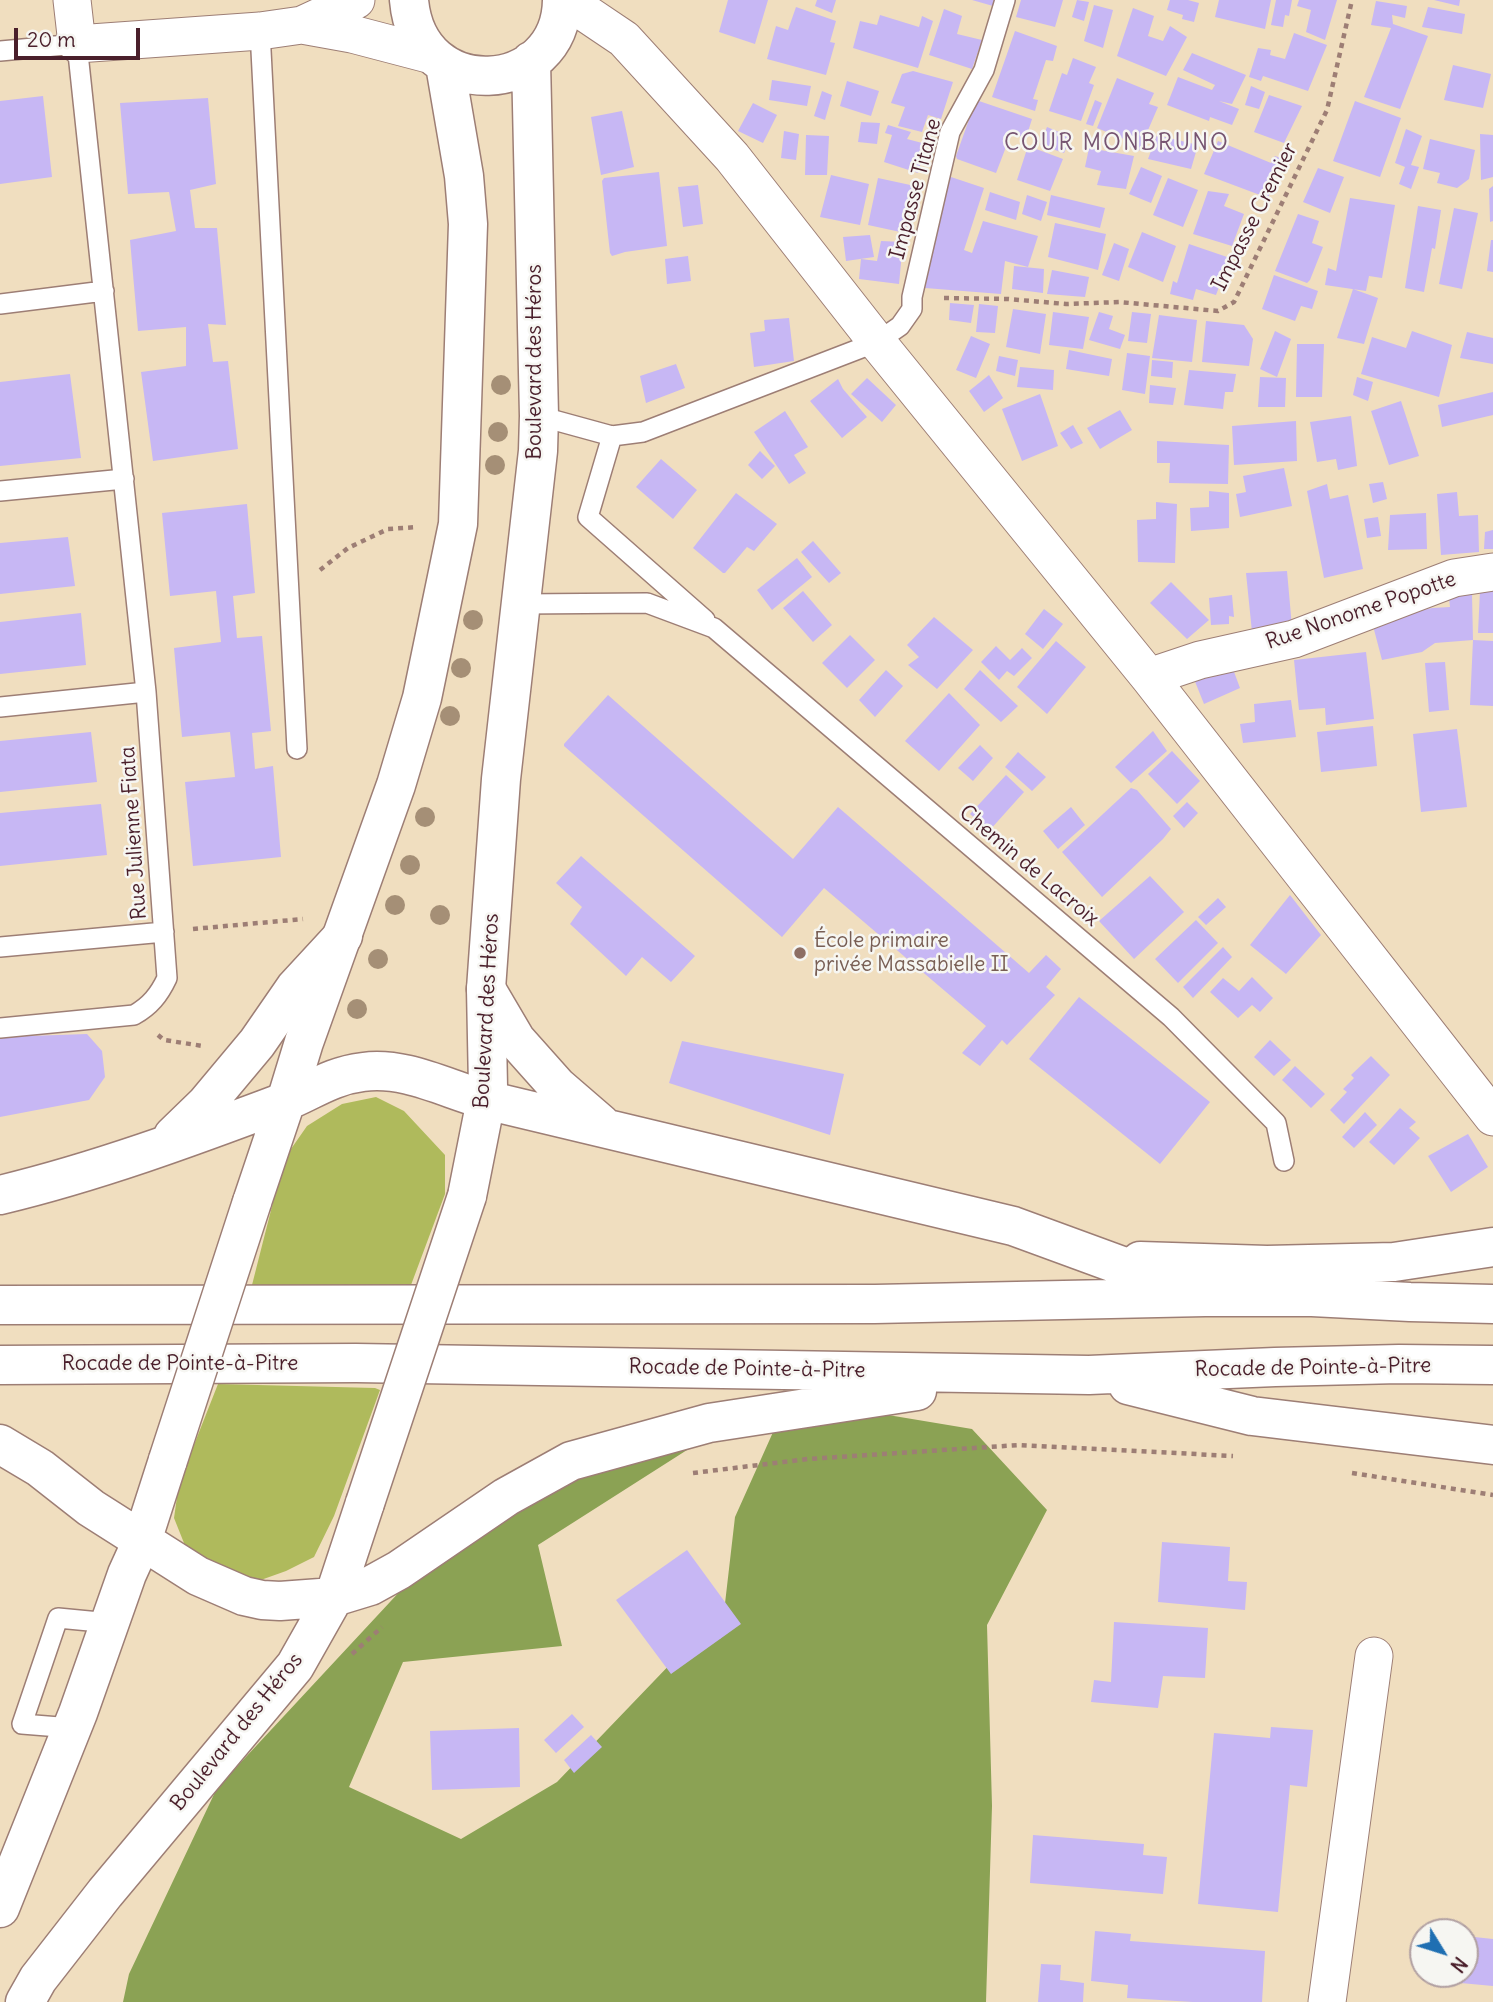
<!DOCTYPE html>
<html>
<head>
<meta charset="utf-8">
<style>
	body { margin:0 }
	#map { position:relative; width:1493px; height:2002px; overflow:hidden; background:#f0debf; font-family:Delius,sans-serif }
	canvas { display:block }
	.north { position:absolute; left:1409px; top:1918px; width:70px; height:70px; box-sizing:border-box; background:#f6f6f2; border:2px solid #b1a0a2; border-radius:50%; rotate:128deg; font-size:19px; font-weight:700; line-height:28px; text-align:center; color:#4a1f2b }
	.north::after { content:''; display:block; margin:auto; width:24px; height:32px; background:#1f6fb2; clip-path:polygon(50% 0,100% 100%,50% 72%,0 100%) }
	.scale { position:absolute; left:14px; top:28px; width:126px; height:32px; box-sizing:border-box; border:4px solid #4a1f2b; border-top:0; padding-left:9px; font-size:21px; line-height:24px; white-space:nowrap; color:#4a1f2b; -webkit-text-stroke:5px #f6f6f2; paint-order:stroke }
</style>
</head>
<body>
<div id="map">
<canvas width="1493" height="2002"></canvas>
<div class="north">N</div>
<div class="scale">20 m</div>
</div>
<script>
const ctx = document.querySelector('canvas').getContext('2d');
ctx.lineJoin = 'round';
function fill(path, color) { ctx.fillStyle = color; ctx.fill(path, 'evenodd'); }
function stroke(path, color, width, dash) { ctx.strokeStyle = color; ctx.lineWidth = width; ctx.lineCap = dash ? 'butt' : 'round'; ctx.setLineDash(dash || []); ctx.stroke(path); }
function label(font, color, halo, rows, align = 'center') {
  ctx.font = font + ' Delius,sans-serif'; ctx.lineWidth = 5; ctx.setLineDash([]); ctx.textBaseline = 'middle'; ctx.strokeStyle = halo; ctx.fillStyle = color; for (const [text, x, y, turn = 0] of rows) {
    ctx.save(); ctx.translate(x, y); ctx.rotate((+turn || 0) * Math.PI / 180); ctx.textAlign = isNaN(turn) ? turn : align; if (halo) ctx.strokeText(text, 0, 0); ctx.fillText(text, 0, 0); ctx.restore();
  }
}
const green = new Path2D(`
	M376,1097L404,1111L445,1155V1194L411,1285H252L284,1159L307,1126L342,1104Z
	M218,1384L375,1388L380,1390L334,1516L314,1557L286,1571L258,1581L188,1553L174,1518L179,1483Z`);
const forest = new Path2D(`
	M888,1415L972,1429L1047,1510L987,1625L992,1806L986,2002H123L129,1974L217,1788L403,1588L546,1479L698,1443L538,1545L562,1646L403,1662L349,1787L461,1839L557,1782L678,1656L721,1638L735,1517L774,1430Z`);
const building = new Path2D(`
	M728,0H768L755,44L719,32Z
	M817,0H836L832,13L815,6Z
	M972,0H994L993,6Z
	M1021,0H1063L1055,27L1016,17Z
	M1077,0L1089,2L1084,21L1072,17Z
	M1170,0H1188L1199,3L1194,22L1182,19L1183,15L1167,10Z
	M1219,0H1271L1265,29L1215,17Z
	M1276,0H1292L1289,16L1285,15L1283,27L1271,25Z
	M1299,0H1337L1325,40L1306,32L1311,10L1297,6Z
	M1434,0H1460L1459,6Z
	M1376,1L1407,6L1405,18L1392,15L1393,24L1428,36L1400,109L1364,97L1391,28L1371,25Z
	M1094,5L1113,10L1103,48L1084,41Z
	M796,7L836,21L830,42L835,43L826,75L767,59L776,26L788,30Z
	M1428,7L1465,14L1462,34L1422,27Z
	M1133,8L1154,16L1148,36L1163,41L1170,26L1187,37L1166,76L1117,56Z
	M944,9L962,16L957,34L982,40L972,69L929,55Z
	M880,15L919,27L922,16L933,21L918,68L853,48L860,21L877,25Z
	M1015,31L1057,46L1053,61L1046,60L1033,99L1038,100L1035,111L992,97Z
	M1294,33L1327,45L1308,91L1263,76L1261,81L1249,77L1258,48L1271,50L1270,55L1285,59Z
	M1192,53L1246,75L1232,104L1219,101L1239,109L1232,125L1210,117L1209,121L1167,105L1178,77L1212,90L1215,85L1183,70Z
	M1073,58L1096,67L1089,83L1094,85L1081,121L1049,111L1062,73L1067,75Z
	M1453,65L1491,74L1483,108L1444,100Z
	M913,71L953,82L941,119L928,115L922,132L898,126L905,107L891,103L902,74Z
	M1117,78L1154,93L1149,104L1158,107L1139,151L1130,147L1131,142L1097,128Z
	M772,80L811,86L807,106L769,100Z
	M847,81L879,91L871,116L840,106Z
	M1251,86L1265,92L1259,109L1245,105Z
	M822,91L832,95L825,120L814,116Z
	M1269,95L1302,106L1284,143L1254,132Z
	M43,96L52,177L0,184V101Z
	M208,98L216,184L190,190L195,228H217L226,325L208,324L213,362L228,361L238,449L153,461L141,372L186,366V327L138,331L130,240L176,231L169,192L128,194L120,103Z
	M976,100L1032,119L1026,138L1011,134L996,173L957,159L956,156Z
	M1095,100L1102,103L1093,126L1086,124Z
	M1355,101L1401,118L1380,177L1333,161Z
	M753,103L777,115L763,143L738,131Z
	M622,111L634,167L601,175L591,117Z
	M861,122L880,123L877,144L858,142Z
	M888,125L911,132L907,139L926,144L918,173L884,162L892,135L885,133Z
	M1047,127L1071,137L1064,153L1040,145Z
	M1406,129L1422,136L1411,165L1419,167L1411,189L1399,184L1405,167L1395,163Z
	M784,131L799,134L796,160L781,158Z
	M1480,134L1493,135V177L1481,180Z
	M806,135L829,136L827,175H805Z
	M1157,135L1198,145L1191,169L1148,159Z
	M1430,139L1475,150L1469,179L1457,188L1437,183L1440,173L1423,169Z
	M1218,141L1271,163L1275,156L1284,159L1268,198L1204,174Z
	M1028,146L1063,159L1050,191L1017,180Z
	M1089,148L1134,156L1126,189L1097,185L1101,171L1085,167Z
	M1141,167L1162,176L1151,203L1129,194Z
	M1318,168L1344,177L1330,213L1303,202Z
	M659,172L667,246L625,252L612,256L610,253L602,181L604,178Z
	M831,175L869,184L860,225L820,217Z
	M948,176L984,188L964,250L972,253L983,221L1038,236L1028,267L1005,261L1001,294L925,288L933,241Z
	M878,178L915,186L905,233L868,225Z
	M1168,178L1198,190L1183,227L1153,215Z
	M698,185L703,224L683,227L678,187Z
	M1493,186V221L1490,222L1489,189Z
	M1208,191L1229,194L1224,206L1244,214L1232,246L1193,234Z
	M990,192L1020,202L1016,220L985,210Z
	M1027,195L1047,202L1041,221L1022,214Z
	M1051,195L1105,208L1100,228L1047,215Z
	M1350,198L1395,205L1382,278L1369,276L1366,291L1325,285L1328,268L1336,271Z
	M1418,206L1441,210L1435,249L1432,248L1424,292L1405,288Z
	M1454,208L1478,213L1462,289L1439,284Z
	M1298,214L1319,221L1312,243L1323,247L1310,280L1307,283L1275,271Z
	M1055,223L1106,234L1098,270L1048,257Z
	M1142,232L1176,246L1163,282L1128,267Z
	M870,235L874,257L846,261L843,237Z
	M1491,240H1493V272L1487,271Z
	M881,241L903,242L899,284L859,279L861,259L877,261Z
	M1114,243L1129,249L1119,281L1102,275Z
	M1189,244L1230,258L1216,295L1196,289L1193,300L1170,294L1173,281L1177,283Z
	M688,256L691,281L667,284L665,259Z
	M1014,266L1044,269L1043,293L1012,289Z
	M1052,270L1089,277L1085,297L1047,294Z
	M1274,275L1318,291L1312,309L1301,306L1295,321L1262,309Z
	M1353,289L1378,298L1364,344L1337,338Z
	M950,303L974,305L971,323L949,320Z
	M979,304L998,306L995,333L976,332Z
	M1013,309L1046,314L1040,354L1006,347Z
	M1053,312L1089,317L1083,349L1049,345Z
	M1099,312L1113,316L1109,329L1125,335L1120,349L1089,340Z
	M1132,312L1151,314L1147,343L1128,341Z
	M1159,315L1197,320L1192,362L1152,358Z
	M789,318L794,361L754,367L750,333L765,331L764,320Z
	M1206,321L1244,325L1253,339L1249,366L1202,362Z
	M1275,331L1291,339L1277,377L1260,369Z
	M1412,331L1452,345L1439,397L1361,374L1372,337L1406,348Z
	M1467,332L1493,338V364L1460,358Z
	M971,336L990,344L976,378L956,370Z
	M1297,344H1324L1322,397H1296Z
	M1069,350L1112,359L1109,376L1066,369Z
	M1127,353L1150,356L1145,394L1122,390Z
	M999,356L1018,360L1015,376L996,371Z
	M1152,360L1173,362L1172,378L1151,376Z
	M676,364L685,388L646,403L640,376Z
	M1020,367L1054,370L1053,390L1017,387Z
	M1189,370L1236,374L1233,392H1225L1223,409L1184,405Z
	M70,374L81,458L0,466V382Z
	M989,375L1003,398L984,412L969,391Z
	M1260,377L1286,378L1285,407H1258Z
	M1357,377L1373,382L1368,401L1353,395Z
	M867,378L896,405L882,422L851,394Z
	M838,379L843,389L867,417L842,438L810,401Z
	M1150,385L1176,388L1173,405L1149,403Z
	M1493,392V415L1442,427L1438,405Z
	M1040,394L1058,446L1022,461L1002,409Z
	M1401,401L1419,456L1389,465L1371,411Z
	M1120,410L1132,430L1100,449L1087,428Z
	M785,411L808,447L794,455L806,473L789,484L754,432Z
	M1351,416L1357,466L1338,470L1336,459L1317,462L1310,422Z
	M1296,421L1297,461L1234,465L1232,426Z
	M1073,425L1083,443L1071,449L1060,433Z
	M1157,441L1229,445L1228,484L1169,483L1170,463H1157Z
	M760,451L775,466L762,479L748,465Z
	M661,459L697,490L673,519L636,487Z
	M1284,468L1292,506L1240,517L1236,494L1246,492L1243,476Z
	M1383,482L1387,499L1373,503L1369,484Z
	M1327,484L1330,499L1348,495L1363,569L1324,578L1307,491Z
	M1209,491L1229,493V528L1191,531L1190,508L1209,507Z
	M1457,492L1459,516L1478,515L1479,552L1441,555L1437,494Z
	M736,493L777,524L754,551L747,547L725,573H723L693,548Z
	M1156,502L1177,504L1175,563L1138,562L1137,520L1156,519Z
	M247,504L255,593L233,596L237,638L262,636L271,731L252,733L255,769L273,766L281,857L193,866L185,782L235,777L230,732L182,737L174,648L221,642L216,591L170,596L162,513Z
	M1426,513L1427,549L1388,550L1390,515Z
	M1378,517L1381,536L1367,538L1364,519Z
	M1493,530V549H1484L1485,532Z
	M68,537L75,586L0,594V543Z
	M813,541L841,573L829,583L801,552Z
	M797,558L812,577L772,610L757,590Z
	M1287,571L1292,627L1252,632L1246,573Z
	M1171,582L1209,620L1187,639L1150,603Z
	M1480,590L1493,591V633H1478Z
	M803,591L832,625L813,642L783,608Z
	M1472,594L1473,640L1493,641V706L1470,705L1473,640L1435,643L1422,652L1382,660L1372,622L1432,608L1450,607L1449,598Z
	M1232,595L1234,617L1229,616V624L1211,625L1209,598Z
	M1044,609L1063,624L1043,649L1025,634Z
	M81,613L86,665L0,674V622Z
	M934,617L973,650L937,689L908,665L919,657L907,645Z
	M850,635L875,660L847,688L822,663Z
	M1056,641L1086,667L1047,714L1017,687Z
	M996,646L1010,660L1022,648L1032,658L1014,676L1007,671L999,680L981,662Z
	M1366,652L1374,719L1326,725L1325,708L1299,710L1294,660Z
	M1230,661L1240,688L1204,704L1192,674Z
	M1445,662L1449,710L1429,712L1425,663Z
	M886,670L903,686L875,717L859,700Z
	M980,670L1018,706L1001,722L964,689Z
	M949,693L980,725L939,771L905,741Z
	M608,695L793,859L838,807L1029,973L1046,955L1061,969L1046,987L1055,995L1007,1045L1002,1040L980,1066L962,1053L986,1026L824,888L782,937L564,746V744Z
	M1291,700L1296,737L1243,743L1240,724L1255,722L1254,704Z
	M1373,726L1377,766L1321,772L1317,732Z
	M1457,729L1467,807L1421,812L1413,734Z
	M1153,731L1167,751L1131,783L1115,767Z
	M91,732L97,782L0,792V741Z
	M980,745L993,758L973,781L958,768Z
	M1172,751L1200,781L1177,804L1148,774Z
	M1018,752L1046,777L1032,791L1005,767Z
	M1006,775L1024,792L989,831L970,814Z
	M1131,788L1137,790L1171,829L1163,839L1102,897L1062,852Z
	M1187,802L1198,813L1184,828L1173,816Z
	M101,804L107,855L0,866V813Z
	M1071,807L1085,825L1058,849L1043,831Z
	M581,856L695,956L671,982L642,957L626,976L570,924L582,907L556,883Z
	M1150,876L1184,912L1134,959L1099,921Z
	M1290,895L1321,935L1286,974L1250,945Z
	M1218,898L1226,907L1206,925L1198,917Z
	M1196,920L1218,943L1178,983L1155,959Z
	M1223,947L1232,957L1193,998L1183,987Z
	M1252,977L1273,998L1260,1012L1252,1005L1238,1018L1210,992L1223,978L1239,991Z
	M1079,997L1210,1102L1160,1164L1029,1059Z
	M87,1034L102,1051L105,1077L89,1100L0,1117V1037Z
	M1270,1040L1291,1060L1274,1076L1254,1057Z
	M682,1041L844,1074L830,1135L669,1083Z
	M1371,1056L1390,1075L1344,1124L1330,1110L1347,1092L1343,1089L1354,1078L1351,1075Z
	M1295,1066L1325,1094L1311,1108L1282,1080Z
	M1400,1108L1416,1122L1409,1128L1420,1138L1394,1165L1369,1142Z
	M1365,1112L1377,1125L1354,1148L1342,1137Z
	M1468,1134L1488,1167L1451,1192L1428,1156Z
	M1162,1542L1230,1547L1228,1581L1247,1582L1245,1610L1158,1602Z
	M687,1550L741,1624L671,1674L616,1600Z
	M1114,1622L1208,1628L1205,1678L1163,1676L1158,1708L1091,1702L1094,1680L1111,1682Z
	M572,1714L584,1727L556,1753L544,1740Z
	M1271,1727L1313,1730L1307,1787L1290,1785L1278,1912L1198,1904L1214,1733L1270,1738Z
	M519,1728L520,1787L432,1790L430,1731Z
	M591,1735L602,1747L574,1773L564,1760Z
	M1033,1835L1144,1844L1143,1855L1167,1857L1163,1894L1030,1883Z
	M1095,1931L1131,1934L1130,1941L1265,1951L1262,2002H1193L1127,1998L1128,1985L1091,1981Z
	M1465,1936L1493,1939V1986L1439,1981V1974H1465Z
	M1041,1964L1061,1965L1060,1980L1084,1983L1083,2002H1038Z`);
const path = new Path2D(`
	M944,298L1008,299L1066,304L1119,302L1218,311L1234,302L1327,110L1352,0
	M320,570L348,548L388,529L418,527
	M193,929L303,919
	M158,1035L164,1040L203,1046
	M693,1473L808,1459L1019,1445L1233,1456
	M1352,1473L1493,1495
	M352,1654L382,1627`);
const lane = new Path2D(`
	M260,31L297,749
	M0,51L77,44L146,692L167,978C159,995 150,1006 134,1015L0,1028
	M0,304L104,291
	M539,416L612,436L643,432L877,342L900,326L912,309V297L950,132L984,70L1005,0
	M612,436L588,517L705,620
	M0,491L124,479
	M521,604L647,603L714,628L1171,1017L1276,1123L1284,1161
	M0,707L146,692
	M0,947L164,932
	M72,1728L22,1724L58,1618L110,1623`);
const street = new Path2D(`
	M72,0L77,44L260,31L302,25L356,0
	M566,0L624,39L732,157L877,342L1149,677L1493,1117
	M302,25L352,34L432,55
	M1149,677L1200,660L1294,639L1454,578L1493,572
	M1327,2002L1374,1656`);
const primary = new Path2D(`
	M409,0C418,106 561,96 562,0
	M486,1100L488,1087L486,989L501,779L538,451L539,416L531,61
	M286,1101L304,1042L396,785L422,698L458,524L468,224L464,176L445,65`);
const highway = new Path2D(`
	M486,989L516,1040L557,1086L601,1124
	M173,1136L206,1104L257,1043L295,988L343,936
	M0,1195C96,1172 191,1137 284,1102C312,1091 330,1076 363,1072C405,1066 446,1089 486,1100L1013,1226L1185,1289
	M467,1196L486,1100
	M252,1202L286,1101
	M1140,1261L1267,1265L1394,1262L1493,1247
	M0,1305L875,1304L1205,1297H1312L1410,1302L1493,1304
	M0,1365L356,1363L1089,1375L1275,1367L1399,1364L1493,1365
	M1128,1385L1252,1416L1493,1445
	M0,1444L40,1468L91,1508L198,1576L244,1596L262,1600L280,1601L334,1597L370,1586L399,1570L506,1497L571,1461L709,1423L917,1391
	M0,1908L78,1713L127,1574L142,1541L168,1460
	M25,2002L38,1979L105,1893L295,1666L334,1597L365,1503`);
const highwayBridge = new Path2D(`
	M168,1460L252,1202
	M365,1503L467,1196`);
const trees = [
	[501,385],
	[498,432],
	[495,465],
	[473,620],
	[461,668],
	[450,716],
	[425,817],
	[410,865],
	[395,905],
	[440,915],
	[378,959],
	[357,1009]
];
const markers = [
	[800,953,7,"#8d6e63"]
];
const streetNames = [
	["Impasse Titane",916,189,-75],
	["Impasse Cremier",1255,217,-63],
	["Boulevard des Héros",535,362,-90],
	["Rue Nonome Popotte",1361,611,-19],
	["Rue Julienne Fiata",134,833,-94],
	["Chemin de Lacroix",1029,866,40],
	["Boulevard des Héros",487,1011,-87],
	["Rocade de Pointe-à-Pitre",180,1364],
	["Rocade de Pointe-à-Pitre",1313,1368,-1],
	["Rocade de Pointe-à-Pitre",747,1369,1],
	["Boulevard des Héros",237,1732,-51]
];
const educationNames = [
	["École primaire",814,941],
	["privée Massabielle II",814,965]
];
const neighbourhoodNames = [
	["COUR MONBRUNO",1117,143]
];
fill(green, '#afba5c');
fill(forest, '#8ba254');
fill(building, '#c7b7f4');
stroke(lane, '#9d7e75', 22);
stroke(street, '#9d7e75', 39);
stroke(primary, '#9d7e75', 41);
stroke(highway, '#9d7e75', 41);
stroke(path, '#9d7e75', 4.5, [5, 5]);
stroke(lane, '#fff', 19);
stroke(street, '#fff', 37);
stroke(primary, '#fff', 38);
stroke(highway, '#fff', 38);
stroke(highwayBridge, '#9d7e75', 41, []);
stroke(highwayBridge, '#fff', 38);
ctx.fillStyle = '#a58f76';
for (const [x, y] of trees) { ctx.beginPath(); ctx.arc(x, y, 10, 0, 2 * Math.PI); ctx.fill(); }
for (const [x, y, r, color] of markers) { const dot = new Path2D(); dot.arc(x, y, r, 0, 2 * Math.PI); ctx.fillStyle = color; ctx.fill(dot); stroke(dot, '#f6f6f2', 2.5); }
label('21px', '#4a1f2b', '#f6f6f2', streetNames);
label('21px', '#785e54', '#f6f6f2', educationNames, 'left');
ctx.letterSpacing = '2px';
label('23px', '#765471', '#f6f6f2', neighbourhoodNames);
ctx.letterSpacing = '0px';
</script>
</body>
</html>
